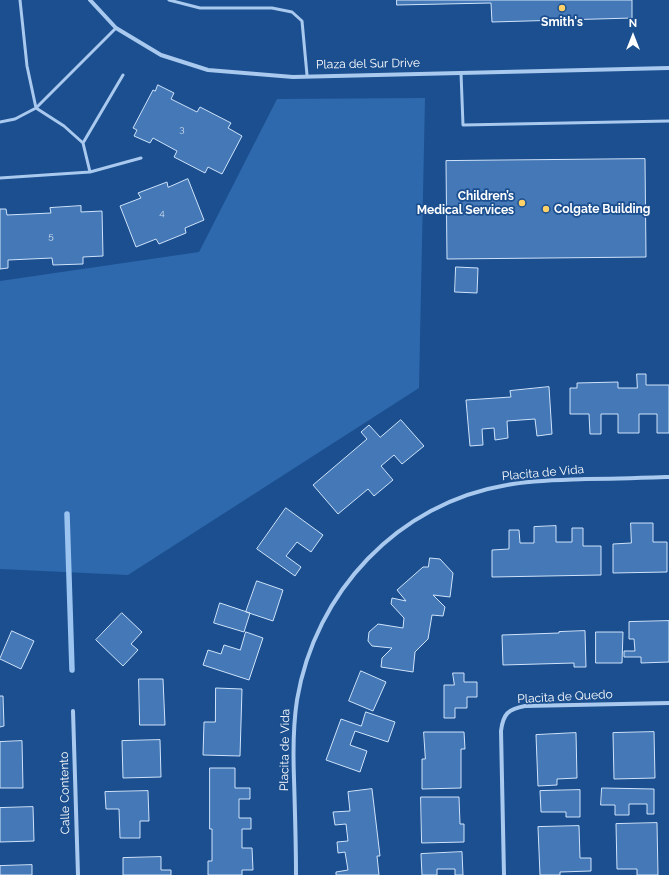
<!DOCTYPE html>
<html>
<head>
<meta charset="utf-8">
<style>
	body { margin:0 }
	#map { position:relative; width:669px; height:875px; overflow:hidden; background:#1b4f8f; font-family:Raleway,sans-serif }
	canvas { display:block }
	.north { position:absolute; left:613px; top:16px; width:40px; height:40px; -webkit-text-stroke:3px #1b4f8f; paint-order:stroke; rotate:0deg; font-size:11px; font-weight:700; line-height:16px; text-align:center; color:#fff }
	.north::after { content:''; display:block; margin:auto; width:14px; height:18px; background:#fff; clip-path:polygon(50% 0,100% 100%,50% 72%,0 100%) }
</style>
</head>
<body>
<div id="map">
<canvas width="669" height="875"></canvas>
<div class="north">N</div>
</div>
<script>
const ctx = document.querySelector('canvas').getContext('2d');
ctx.lineJoin = 'round';
function fill(path, color) { ctx.fillStyle = color; ctx.fill(path, 'evenodd'); }
function stroke(path, color, width, dash) { ctx.strokeStyle = color; ctx.lineWidth = width; ctx.lineCap = dash ? 'butt' : 'round'; ctx.setLineDash(dash || []); ctx.stroke(path); }
function label(font, color, halo, rows, align = 'center') {
  ctx.font = font + ' Raleway,sans-serif'; ctx.lineWidth = 3.5; ctx.setLineDash([]); ctx.textBaseline = 'middle'; ctx.strokeStyle = halo; ctx.fillStyle = color; for (const [text, x, y, turn = 0] of rows) {
    ctx.save(); ctx.translate(x, y); ctx.rotate((+turn || 0) * Math.PI / 180); ctx.textAlign = isNaN(turn) ? turn : align; if (halo) ctx.strokeText(text, 0, 0); ctx.fillText(text, 0, 0); ctx.restore();
  }
}
const green = new Path2D(`
	M425,98L419,388L128,575L0,569V281L199,252L277,99Z`);
const stream = new Path2D(`
	M67,514L72,670`);
const building = new Path2D(`
	M397,0H632V18L492,22L491,3L397,5Z
	M158,85L174,93L171,99L197,112L200,107L231,123L228,128L242,136L222,174L208,167L205,173L174,157L177,151L153,138L150,143L134,136L137,130L133,128L153,90L155,91Z
	M645,159L646,257L447,259L446,161Z
	M188,179L204,220L185,228L186,233L159,244L156,239L136,247L120,206L141,198L138,193L167,182L168,187Z
	M81,206V212L102,211L103,256L83,257V264L53,265L52,258L8,260V268L0,269V209H6L7,215L51,213L50,208Z
	M456,267L478,268L477,293L455,292Z
	M637,374H646V385H669V433H657V414H639V433H618V414H601V434H590L589,414H570V388H577V383L618,382V388H637Z
	M549,387L552,434L537,436L535,419L507,421L508,438L495,440L494,428L482,429L483,445L470,446L466,400L511,397L510,391Z
	M401,420L424,446L402,464L394,455L381,466L393,480L374,496L368,489L338,514L313,485L367,439L361,432L369,425L380,437Z
	M286,508L323,535L311,552L297,542L286,556L301,567L295,576L257,549Z
	M631,523H653V542H667V572L613,573V544L631,543Z
	M556,526V542H572V528H583V546H601V575L492,577V550L509,549V530H519L520,543H534V527Z
	M430,558L440,559L453,573L450,597L433,595L445,607L443,616L432,615L428,639L415,652L413,672L381,667L382,658L392,648L372,646L368,641L369,632L378,624L403,628L404,618L391,604L392,598L406,601L397,590L423,567H428Z
	M257,581L283,590L273,621L246,612Z
	M220,603L250,613L244,632L214,623Z
	M122,613L142,632L131,644L138,650L123,666L96,640Z
	M669,621V662L641,663V657H624V651H635L634,639H629V622Z
	M12,631L34,641L21,669L0,659Z
	M585,631L586,667H574V663L503,665L502,635L559,633V632Z
	M246,632L263,638L249,680L203,665L208,650L221,654L224,645L240,650Z
	M596,632H623L622,663H596Z
	M361,671L386,682L373,711L349,701Z
	M453,673H464V682H477V697H467V708H455V718H444V685H454Z
	M139,679H163L165,725H140Z
	M216,688L242,689L240,756L203,755L204,722H215Z
	M0,696H3L4,726L0,727Z
	M366,712L395,722L388,742L355,731L350,745L367,751L360,772L326,760L341,719L361,726Z
	M424,732H464L465,749H461V788L422,789V759H425Z
	M654,732L655,778L614,779L613,733Z
	M576,733L577,778L557,779V785L538,786L536,735Z
	M160,740L161,777L123,778L122,741Z
	M22,741L23,788H0V742Z
	M210,768H235V788H250V799H239V818H251V829H242V848H252L253,870H242V875H208V861H212V829H210Z
	M602,788L654,789V814H647V804H629V815H615V805H601Z
	M372,789L380,856H377L379,875H336V872L348,870L345,852L338,853L337,842L348,841L346,824L335,825L333,812L350,811L348,792Z
	M580,790V817H566V812H541L540,791Z
	M148,791L149,821H140V838H120L119,809H106L105,792Z
	M421,797H459L460,824H464V842L422,843Z
	M33,807L34,841L0,842V808Z
	M657,823L658,875H637V869H617L616,824Z
	M579,826L580,858H591V871L560,872V875H540L538,827Z
	M462,852L463,875H455V869H437V875H422L421,854Z
	M161,857V870H171V875H123V858Z
	M32,865V875H0V866Z`);
const service = new Path2D(`
	M169,0L200,8H272L292,12L302,21L307,75
	M461,73L463,125L669,121
	M0,122L15,119L36,108L116,28
	M83,143L123,75
	M90,172L141,158
	M0,178L90,172L83,143L64,126L36,108L27,66L20,0`);
const minor = new Path2D(`
	M90,0L116,28L161,55L208,70L293,77L669,68
	M73,711L78,875
	M296,875C296,843 295,811 294,779C293,753 293,726 297,700C315,592 398,503 507,485C533,480 560,480 586,479C614,479 641,478 669,477
	M504,875L501,731C503,714 508,709 525,706L669,703`);
const markers = [
	[562,8,4,"#ffd166"],
	[522,203,4,"#ffd166"],
	[546,209,4,"#ffd166"]
];
const numberNames = [
	["3",182,129],
	["4",162,213],
	["5",51,236]
];
const poiNames = [
	["Smith's",562,22],
	["Children’s",514,196,"right"],
	["Medical Services",514,210,"right"],
	["Colgate Building",554,209,"left"]
];
const streetNames = [
	["Plaza del Sur Drive",368,64,-1],
	["Placita de Vida",543,473,-5],
	["Placita de Quedo",565,697,-3],
	["Placita de Vida",285,750,-89],
	["Calle Contento",65,793,-91]
];
fill(green, '#2e69ad');
stroke(stream, '#9cc4f0', 5.5);
fill(building, '#4478b7');
stroke(building, '#cfe3fa', 1);
stroke(service, '#a9c9ee', 3);
stroke(minor, '#a9c9ee', 4);
for (const [x, y, r, color] of markers) { const dot = new Path2D(); dot.arc(x, y, r, 0, 2 * Math.PI); ctx.fillStyle = color; ctx.fill(dot); stroke(dot, '#1b4f8f', 1.5); }
label('10px', '#d0dded', null, numberNames);
label('bold 12px', '#fff', '#1b4f8f', poiNames);
label('12px', '#fff', '#1b4f8f', streetNames);
</script>
</body>
</html>
